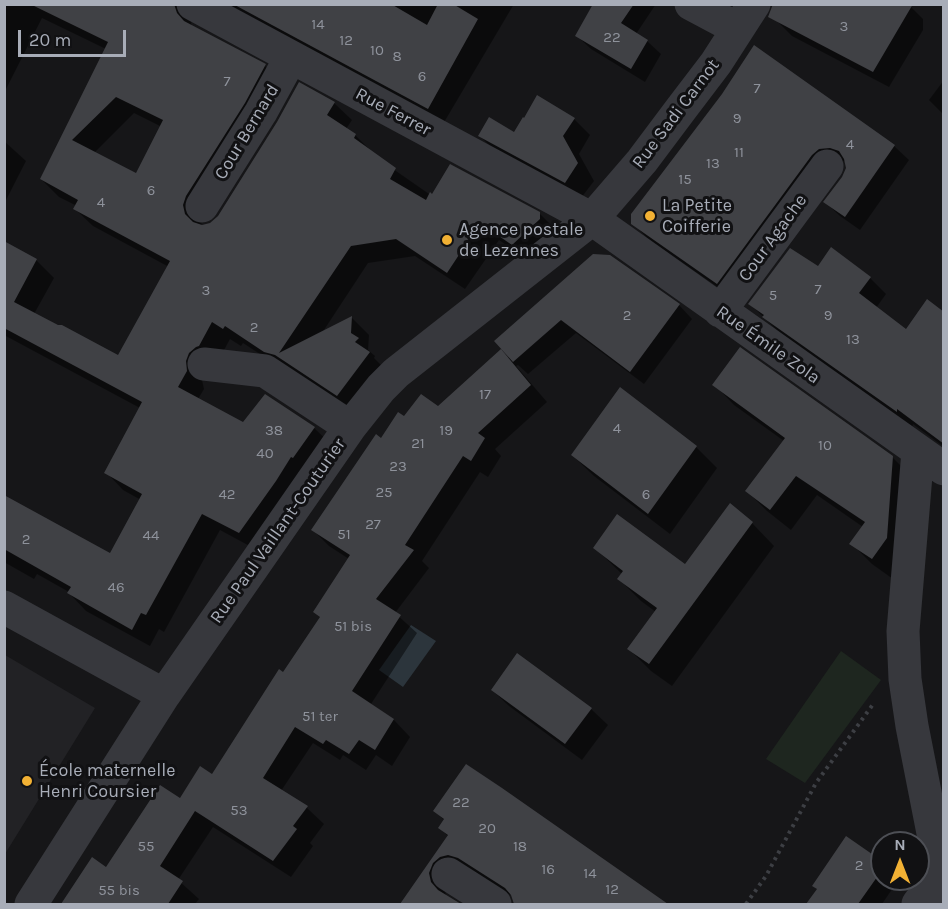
<!DOCTYPE html>
<html>
<head>
<meta charset="utf-8">
<style>
	body { margin:0 }
	#map { position:relative; width:948px; height:909px; overflow:hidden; background:#161618; font-family:Karla,sans-serif }
	canvas { display:block }
	.frame { position:absolute; inset:0; border:6px solid #a8adb8; pointer-events:none }
	.north { position:absolute; left:870px; top:831px; width:60px; height:60px; box-sizing:border-box; background:#111113; border:2px solid #4d4f55; border-radius:50%; rotate:0deg; font-size:16px; font-weight:700; line-height:24px; text-align:center; color:#a8adb8 }
	.north::after { content:''; display:block; margin:auto; width:21px; height:27px; background:#f2b134; clip-path:polygon(50% 0,100% 100%,50% 72%,0 100%) }
	.scale { position:absolute; left:18px; top:30px; width:108px; height:27px; box-sizing:border-box; border:3px solid #a8adb8; border-top:0; padding-left:8px; font-size:18px; line-height:21px; white-space:nowrap; color:#a8adb8; -webkit-text-stroke:4px #111113; paint-order:stroke }
</style>
</head>
<body>
<div id="map">
<canvas width="948" height="909"></canvas>
<div class="frame"></div>
<div class="north">N</div>
<div class="scale">20 m</div>
</div>
<script>
const ctx = document.querySelector('canvas').getContext('2d');
ctx.lineJoin = 'round';
function fill(path, color) { ctx.fillStyle = color; ctx.fill(path, 'evenodd'); }
function stroke(path, color, width, dash) { ctx.strokeStyle = color; ctx.lineWidth = width; ctx.lineCap = dash ? 'butt' : 'round'; ctx.setLineDash(dash || []); ctx.stroke(path); }
function label(font, color, halo, rows, align = 'center') {
  ctx.font = font + ' Karla,sans-serif'; ctx.lineWidth = 6; ctx.setLineDash([]); ctx.textBaseline = 'middle'; ctx.strokeStyle = halo; ctx.fillStyle = color; for (const [text, x, y, turn = 0] of rows) {
    ctx.save(); ctx.translate(x, y); ctx.rotate((+turn || 0) * Math.PI / 180); ctx.textAlign = isNaN(turn) ? turn : align; if (halo) ctx.strokeText(text, 0, 0); ctx.fillText(text, 0, 0); ctx.restore();
  }
}
const built = new Path2D(`
	M5,655L95,708L5,854Z`);
const green = new Path2D(`
	M841,651L881,680L805,783L766,759Z`);
const water = new Path2D(`
	M411,625L436,641L403,687L379,670Z`);
const shadow = new Path2D(`
	M4,4H204L193,13L191,24L192,26L265,66L282,83L203,214L201,226L212,224L334,103L352,120L346,129L355,135L373,153L396,171L432,196L539,213L557,231L530,261L499,240L465,289L415,256L368,263L322,333L351,317L369,335L368,350L375,356L374,358L386,370L356,413L283,369L243,343L241,346L230,339L217,363L202,380L204,389L198,399L243,424L266,396L314,428L332,445L257,550L220,530L164,632L159,629L150,646L86,611L69,593V592L37,574L34,579L4,562V496L111,555L141,500L123,490L106,472L140,408L4,335V243L36,260L54,278L34,314L119,357L169,267L93,226L75,209L77,206L59,197L41,179L106,49L42,18L4,93ZM134,113L162,127L137,175L94,153Z
	M221,4H514L443,124Z
	M595,4H656L636,34L647,41L661,54L645,82L591,49L577,36Z
	M908,4L923,19V30L889,87L792,36L776,20Z
	M756,48L894,146L909,160L860,230L840,216L825,202L844,177L847,168L845,161L834,163L732,297L647,238L633,223Z
	M944,80V115L929,100Z
	M574,119L590,135L579,154L594,181L581,198L496,152L480,136L514,134Z
	M4,141L26,161L4,204Z
	M594,256L679,305L692,319L644,384L576,333L528,374L518,365L516,366L547,402L495,449L501,456L488,477L480,472L422,561L429,568L395,613L417,633L371,704L394,720L410,737L392,766L376,755L366,770L343,755L340,760L313,743L281,791L307,808L324,824L310,843L313,846L291,877L213,827L178,880L199,899L195,904H63L92,859L107,869L180,800L213,776L283,674L321,618L315,612L349,559L329,546L313,530L382,440L405,418L438,408L508,358Z
	M819,268L870,278L886,294L876,308L906,331L944,314V447L913,424L912,427L780,333L750,304Z
	M714,384L892,457L913,478L893,579L872,564L851,543L863,527L817,495L791,530L767,511L747,491L784,441L734,405Z
	M696,447L717,468L670,534L594,476L572,455Z
	M752,523L774,546L672,686L651,671L629,649L656,612L641,601L619,579L622,574L595,548L686,566Z
	M517,655L591,709L608,725L582,760L509,706L492,690Z
	M435,811L656,903V904H543L516,886L510,895L476,874L445,889L446,897L458,904H407L404,901L449,837L440,828L445,821Z
	M882,863V879H899L882,904H808L818,890L814,886Z`);
const building = new Path2D(`
	M30,4H174L177,13L184,21L266,64L245,103L186,196L183,205L185,214L193,222L202,225L210,223L218,216L277,122L299,82L335,102L327,115L356,134L354,138L396,168L390,179L426,200L430,192L432,194L450,164L540,212V219L512,245L480,223L447,273L396,239L351,246L279,353L352,316L351,333L359,338L355,342L370,352L337,396L275,355L264,352L225,326L223,329L212,322L199,346L196,347L189,353L186,361L187,371L178,387L243,422L265,394L315,427L293,458L291,457L276,481L239,533L202,514L146,615L141,613L132,630L67,593L71,587L4,549V495L110,553L142,494L104,473L142,402L4,328V241L37,259L14,302L58,325H62L118,355L170,261L73,209L78,200L40,179L108,42ZM116,97L163,120L136,173L72,140Z
	M233,4H391L427,25L438,4H453L478,19L428,109Z
	M593,4H634L621,23L648,40L631,69L575,36Z
	M773,4H913L873,72L768,17Z
	M754,45L895,145L845,217L823,202L842,177L846,168L844,159L839,151L830,148L819,149L812,155L717,284L631,224V214L722,94Z
	M537,95L575,118L563,136L578,163L565,183L478,136L489,117L514,132L523,117L524,118Z
	M831,247L871,277L859,293L906,329L927,299L944,312V444L897,409V412L762,317L764,315L748,304L790,248L818,266Z
	M593,254L610,255L680,304L630,372L561,320L513,362L494,341Z
	M740,347L893,456L887,538L872,559L849,544L865,522L796,476L770,510L745,491L785,438L712,385Z
	M501,349L531,385L478,433L485,438L471,461L463,456L405,545L414,550L376,599L401,615L352,691L394,719L375,750L359,740L349,754L326,740L323,744L295,727L263,778L308,806L293,826L297,829L273,861L195,811L160,866L183,881L168,904H61L92,857L106,867L160,785L180,798L200,766L212,774L279,669L283,672L320,617L313,612L350,555L311,530L376,434L381,438L398,412L404,416L421,394L438,406Z
	M620,387L697,446L648,514L571,455Z
	M730,503L753,522L649,664L627,649L657,608L617,579L623,571L593,548L617,514L685,564Z
	M517,653L592,708L565,744L491,690Z
	M466,764L502,788L668,904H514L511,895L505,888L458,858L448,855L440,857L433,863L429,873L431,882L438,890L461,904H400L448,835L438,828L444,819L433,811Z
	M846,836L882,861V870L858,904H806L817,889L812,886Z`);
const path = new Path2D(`
	M746,904L766,876L816,783L874,703`);
const minor = new Path2D(`
	M193,4L592,219L944,469
	M691,4L738,29
	M202,206L261,112L291,57
	M720,311L827,166
	M204,364L265,371L350,427
	M918,451L903,631L905,679L912,726L944,889
	M4,607L164,695
	M448,874L495,904
	M31,904L164,695L350,427L381,388L396,373L592,219L642,161L681,109L716,63L754,4
	M918,904L940,874`);
const markers = [
	[650,216,6,"#f2b134"],
	[447,240,6,"#f2b134"],
	[27,781,6,"#f2b134"]
];
const numberNames = [
	["14",318,25],
	["3",844,27],
	["22",612,38],
	["12",346,41],
	["10",377,51],
	["8",397,57],
	["6",422,77],
	["7",227,82],
	["7",757,89],
	["9",737,119],
	["4",850,145],
	["11",739,153],
	["13",713,164],
	["15",685,180],
	["6",151,191],
	["4",101,203],
	["7",818,290],
	["3",206,291],
	["5",773,296],
	["2",627,316],
	["9",828,316],
	["2",254,328],
	["13",853,340],
	["17",485,395],
	["4",617,429],
	["38",274,431],
	["19",446,431],
	["21",418,444],
	["10",825,446],
	["40",265,454],
	["23",398,467],
	["25",384,493],
	["42",227,495],
	["6",646,495],
	["27",373,525],
	["51",344,535],
	["44",151,536],
	["2",26,540],
	["46",116,588],
	["51 bis",353,627],
	["51 ter",320,717],
	["22",461,803],
	["53",239,811],
	["20",487,829],
	["55",146,847],
	["18",520,847],
	["2",859,866],
	["16",548,870],
	["14",590,874],
	["12",612,890],
	["55 bis",119,891]
];
const streetNames = [
	["Rue Ferrer",393,112,28],
	["Rue Sadi Carnot",676,114,-53],
	["Cour Bernard",247,132,-59],
	["Cour Agache",773,238,-54],
	["Rue Émile Zola",768,345,35],
	["Rue Paul Vaillant-Couturier",278,531,-55]
];
const poiNames = [
	["La Petite",662,206],
	["Coifferie",662,227],
	["Agence postale",459,230],
	["de Lezennes",459,251],
	["École maternelle",39,771],
	["Henri Coursier",39,792]
];
fill(built, '#222225');
fill(green, '#1e261f');
fill(water, '#2c353c');
fill(shadow, '#0007');
fill(building, '#404145');
stroke(path, '#3d3f44', 4, [3, 4.5]);
stroke(minor, '#37383d', 33);
for (const [x, y, r, color] of markers) { const dot = new Path2D(); dot.arc(x, y, r, 0, 2 * Math.PI); ctx.fillStyle = color; ctx.fill(dot); stroke(dot, '#111113', 2); }
label('15px', '#8e929b', null, numberNames);
label('18px', '#a8adb8', '#111113', streetNames);
label('18px', '#a8adb8', '#111113', poiNames, 'left');
</script>
</body>
</html>
